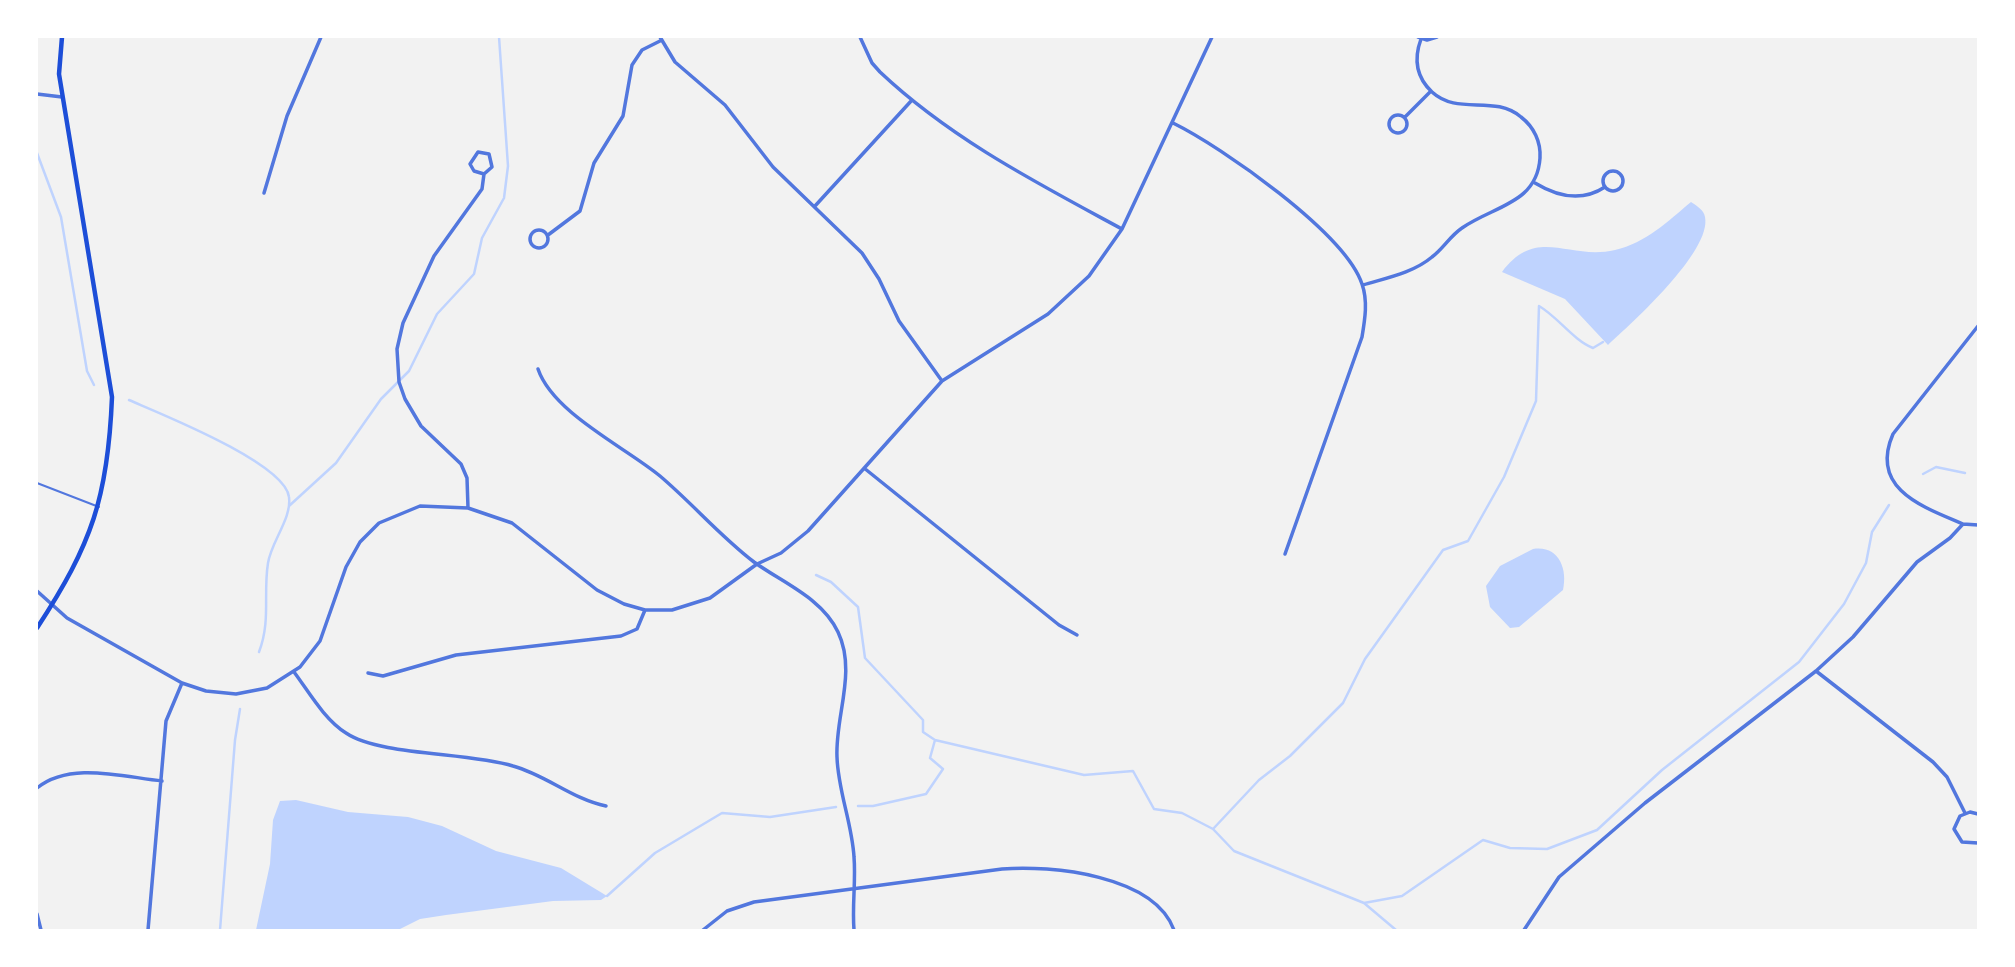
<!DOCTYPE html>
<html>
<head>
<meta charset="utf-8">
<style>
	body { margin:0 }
	#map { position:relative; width:2015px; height:967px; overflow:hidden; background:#f2f2f2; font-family:Ubuntu,sans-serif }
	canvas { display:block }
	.frame { position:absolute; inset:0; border:38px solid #fff; pointer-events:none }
</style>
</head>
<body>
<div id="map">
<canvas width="2015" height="967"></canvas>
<div class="frame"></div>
</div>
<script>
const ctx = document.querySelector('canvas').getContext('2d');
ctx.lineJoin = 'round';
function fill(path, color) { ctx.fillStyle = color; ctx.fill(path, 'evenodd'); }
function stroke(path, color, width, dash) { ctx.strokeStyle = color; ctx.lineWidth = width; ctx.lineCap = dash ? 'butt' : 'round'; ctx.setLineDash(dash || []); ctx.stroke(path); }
const water = new Path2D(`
	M1691,202C1697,206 1704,210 1705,217C1712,251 1632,323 1608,345L1565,299L1502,272C1537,225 1569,261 1615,250C1646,243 1668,221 1691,202Z
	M1533,549C1558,545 1568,568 1563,590L1519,627L1510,628L1490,607L1486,586L1500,566Z
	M296,800L348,812L408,817L442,826L496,851L561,868L607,896L601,900L553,901L446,915L420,919L398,930H256L270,864L273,820L280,801Z`);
const stream = new Path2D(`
	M37,153L61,217L87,371L94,385
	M129,400C161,414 285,463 289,497C292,518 271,542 268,563C263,594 271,621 259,652
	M1923,474L1936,467L1965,473
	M289,506L336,463L381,399L409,371L437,314L474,274L482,238L504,198L508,166L499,37
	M816,575L831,582L858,607L865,658L923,720V732L935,740
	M858,806H873L926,794L943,769L930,758L935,740L1084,775L1133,771L1154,809L1182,813L1213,829L1234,851L1364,903L1402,896L1483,840L1510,848L1547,849L1597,830L1662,770L1799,662L1844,604L1866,563L1872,532L1889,505
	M1213,829L1259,780L1290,756L1343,703L1365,659L1443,550L1468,541L1504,477L1536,401L1539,306C1558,317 1573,340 1593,348L1603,342
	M607,896L655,853L722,813L770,817L836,807
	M1364,903L1396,930
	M220,930L235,740L240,709`);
const service = new Path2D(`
	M37,483L99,507`);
const minor = new Path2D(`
	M660,37L675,62L725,105L773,167L862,253L879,279L899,321L942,381
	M860,37L872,63L880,72C951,139 1037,183 1122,229
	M1418,37L1427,40L1437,37
	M37,94L62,97
	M1389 124a9 9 0 1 1 18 0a9 9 0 1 1-18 0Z
	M1405,117L1431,91
	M1173,123C1222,147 1345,233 1362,284C1368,301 1365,319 1362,337L1285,554
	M1603 181a10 10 0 1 1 20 0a10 10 0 1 1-20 0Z
	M1535,183C1558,197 1582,202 1605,187
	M264,193L287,116L321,37
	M815,206L912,100
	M530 239a9 9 0 1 1 18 0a9 9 0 1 1-18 0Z
	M548,235L580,211L594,163L623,116L632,65L642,50L662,40
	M1363,285C1386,278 1413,273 1432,257C1443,249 1450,236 1462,228C1493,206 1537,204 1540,158C1541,142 1534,127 1521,117C1494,94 1458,116 1432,92C1416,77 1414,58 1421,39
	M538,369C553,413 625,447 660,476C693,504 720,536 754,562C783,583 822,598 838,632C857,672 835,716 837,757C838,791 852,823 854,857C856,881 852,905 854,930
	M864,468L1059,625L1077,635
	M468,508L467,478L461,464L421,426L405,399L399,382L397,349L403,323L434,256L482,189L484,174L492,167L489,154L478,152L470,164L474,171L484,174
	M1963,524C1923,507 1869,489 1893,434L1978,326
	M37,591L67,618L182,683L206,691L236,694L267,688L300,667L320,641L346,567L360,542L379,523L420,506L468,508L512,523L597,590L624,604L645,610H672L710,598L757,564L781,553L808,531L942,381L1048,314L1089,276L1122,229L1212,37
	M1816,671L1933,762L1947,777L1965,813
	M294,672C309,692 324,719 346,733C380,756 468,752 513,766C546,775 572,799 606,806
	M368,673L383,676L456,655L621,636L637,629L645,610
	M37,788C70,761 123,777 162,781
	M1978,814L1970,812L1960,816L1954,829L1962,842L1978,843
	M37,914L41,930
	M148,930L166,721L182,683
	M703,930L727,911L754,902L1002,869C1051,865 1154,875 1174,930
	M1524,930L1559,877L1645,803L1816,671L1853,637L1917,562L1950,538L1963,524L1978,525`);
const secondary = new Path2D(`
	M37,628C92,544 108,497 112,397L59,74L62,37`);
fill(water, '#bfd3fe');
stroke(stream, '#bfd3fe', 2.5);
stroke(service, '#5277de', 2);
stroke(minor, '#5277de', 3.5);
stroke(secondary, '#1d4ed8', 4.5);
</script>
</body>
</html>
